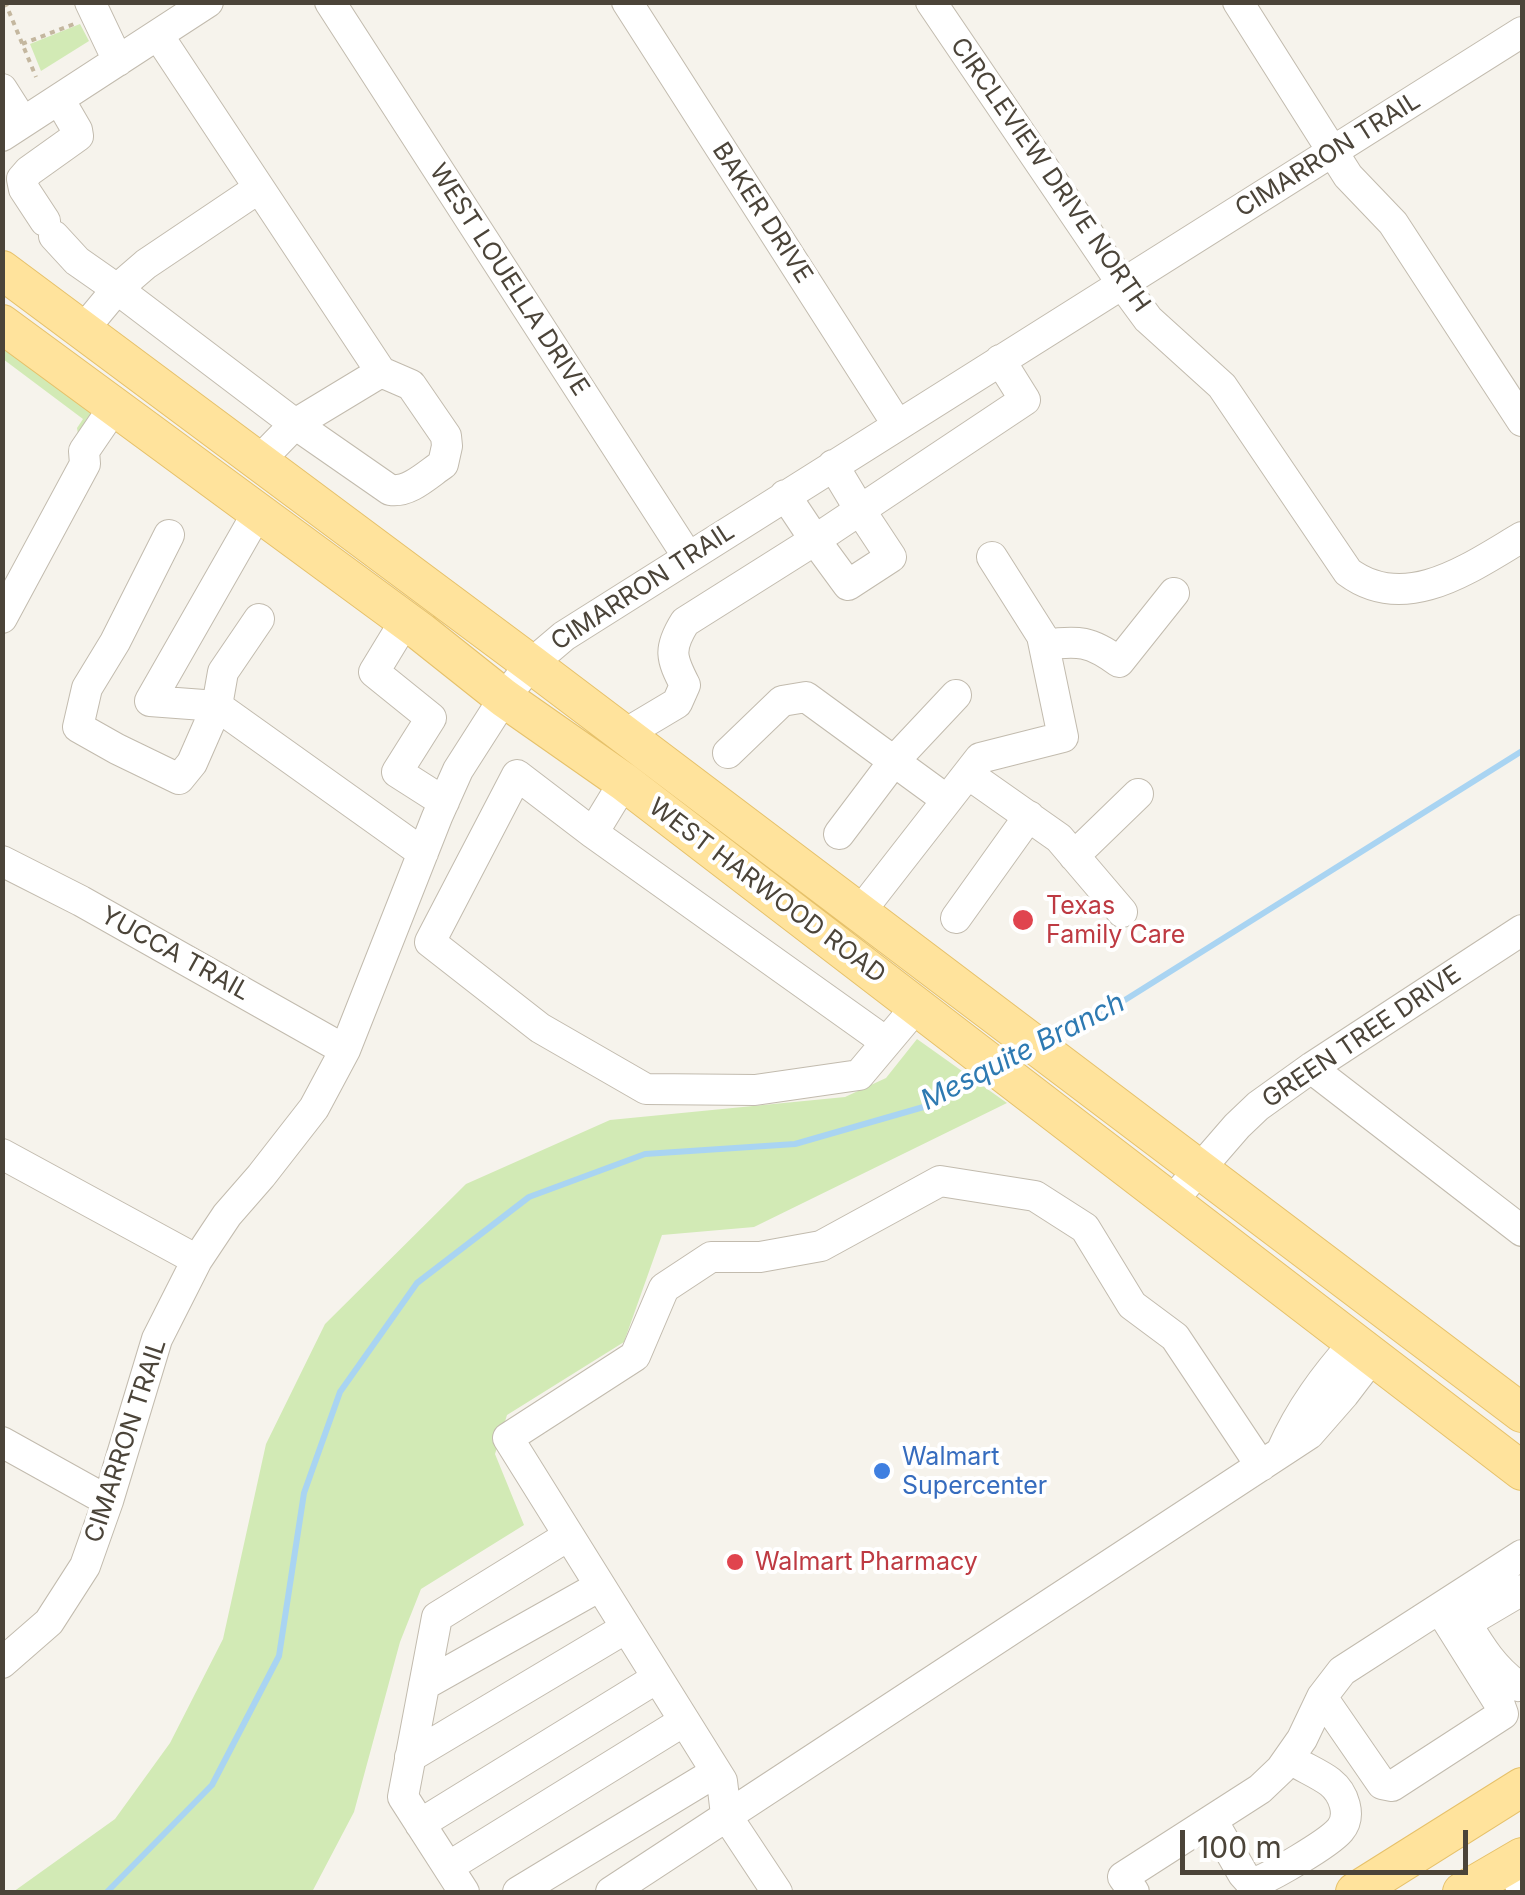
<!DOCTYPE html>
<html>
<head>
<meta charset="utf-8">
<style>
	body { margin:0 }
	#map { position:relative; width:1525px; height:1895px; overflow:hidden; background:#f6f3ec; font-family:Inter,sans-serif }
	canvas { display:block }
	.frame { position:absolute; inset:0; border:5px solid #4b4439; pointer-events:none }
	.scale { position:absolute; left:1180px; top:1830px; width:288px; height:45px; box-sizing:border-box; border:5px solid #4b4439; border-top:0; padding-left:12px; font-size:30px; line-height:35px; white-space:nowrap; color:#4b4439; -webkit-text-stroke:8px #fff; paint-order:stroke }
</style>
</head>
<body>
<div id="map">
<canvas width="1525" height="1895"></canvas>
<div class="frame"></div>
<div class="scale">100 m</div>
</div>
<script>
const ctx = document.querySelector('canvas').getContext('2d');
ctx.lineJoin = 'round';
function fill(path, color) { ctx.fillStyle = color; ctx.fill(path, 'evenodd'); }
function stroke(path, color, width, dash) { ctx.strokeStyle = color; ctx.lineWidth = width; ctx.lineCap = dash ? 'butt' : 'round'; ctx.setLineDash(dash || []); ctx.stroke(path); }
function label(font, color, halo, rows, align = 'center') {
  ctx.font = font + ' Inter,sans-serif'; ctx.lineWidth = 8; ctx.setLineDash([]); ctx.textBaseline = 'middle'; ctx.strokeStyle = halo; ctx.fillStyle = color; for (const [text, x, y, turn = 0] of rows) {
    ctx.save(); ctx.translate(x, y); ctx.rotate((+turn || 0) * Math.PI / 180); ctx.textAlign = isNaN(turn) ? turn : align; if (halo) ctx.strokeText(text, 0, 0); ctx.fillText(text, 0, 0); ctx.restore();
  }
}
const green = new Path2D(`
	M80,24L89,41L41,71L30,44Z
	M2,346L88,409L92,417L78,434L77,428L83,419L3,359Z
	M917,1039L1007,1103L754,1227L662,1235L624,1342L507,1415L495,1454L524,1525L421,1589L400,1642L354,1812L312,1892H13L115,1819L170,1743L223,1639L266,1444L325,1324L466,1184L610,1120L845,1097L886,1078Z`);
const stream = new Path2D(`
	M1053,1040L1101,1015L1522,751
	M107,1892L212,1785L279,1656L304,1493L340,1392L417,1283L529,1197L645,1154L795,1144L927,1106L985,1076`);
const path = new Path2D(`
	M5,2L36,77
	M22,44L74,24`);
const minor = new Path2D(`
	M90,2L118,61
	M330,2L688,557
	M627,2L897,424
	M931,2L1123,285L1148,319L1222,386L1348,572C1406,615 1471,567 1522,537
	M1238,2L1348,176L1393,223L1522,421
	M158,35L381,372L295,424L259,461
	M2,89L23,122
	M2,136L208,2
	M259,188L146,264L117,289L295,424L390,490C409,493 427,475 443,464L447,446L446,436L411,385L381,372
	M45,221L24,189L22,179L29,171L78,136L77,130L59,99
	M54,236L77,261L117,289L83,330
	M833,465L860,510L1025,400L1000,360
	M860,510L891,557L848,585L815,540Z
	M258,512L150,701L217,706L423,853
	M169,535L115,642L87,688L78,727L117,749L179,779L192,763L217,706L223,672L259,619
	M2,618L85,464L84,451L114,407
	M405,621L374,672L431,718L397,772L444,802
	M1044,645C1078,640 1091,641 1119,662L1174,593
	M625,734L677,703L685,685C671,658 668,649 685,622L815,540L785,495
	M728,753L782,701L806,697L947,800
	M968,774L1059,838L1122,912
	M624,782L593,833L517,775L430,942L540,1028L646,1089L755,1090L859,1075L917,1006
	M593,833L886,1042
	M839,834L894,761L956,695
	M1074,856L1138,794
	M2,861L81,901L345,1050
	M860,912L980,758L1063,737L1042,636L992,557
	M956,918L1029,816
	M1311,1068L1522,1231
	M2,1154L197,1260
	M1172,1201L1237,1126L1258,1106L1311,1068L1522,930
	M2,1442L108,1501
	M1282,1450C1300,1409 1325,1376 1354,1343
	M1522,1590L1466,1623C1481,1648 1494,1669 1518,1686L1522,1684
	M2,1663L49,1622L85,1566L108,1501L157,1339L197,1260L227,1215L261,1176L314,1108L345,1050L437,817L458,770L504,698L531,664L564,636L1522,32
	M424,1685L600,1586
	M1322,1697L1382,1784L1392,1786L1503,1714L1499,1703L1440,1609
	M410,1757L626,1628
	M1212,1820L1243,1874L1252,1884C1271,1877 1328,1844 1340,1830C1352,1816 1344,1793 1330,1782C1318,1773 1302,1767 1289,1758
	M420,1824L657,1678
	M1509,1865L1522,1887
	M448,1867L684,1721
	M464,1892L403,1797L437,1617L568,1536
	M518,1892L716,1772
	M611,1892L1309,1434L1344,1394L1373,1356
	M777,1892L726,1815L722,1781L508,1438L635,1356L664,1288L711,1257H760L821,1246L940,1181L1035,1196L1085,1228L1132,1305L1175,1337L1261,1466
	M1134,1892L1123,1877L1260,1789L1281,1769L1302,1739L1322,1697L1342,1671L1522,1555`);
const major = new Path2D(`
	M2,270L531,664L1522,1413
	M2,324L421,632L504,698L624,782L1522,1471
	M1355,1892L1522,1787
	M1462,1892L1522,1857`);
const markers = [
	[1023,920,12,"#e0444e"],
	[882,1471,10,"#3f7fe0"],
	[735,1562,10,"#e0444e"]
];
const streetNames = [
	["CIMARRON TRAIL",1328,155,-32],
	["CIRCLEVIEW DRIVE NORTH",1050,175,55],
	["BAKER DRIVE",762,213,57],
	["WEST LOUELLA DRIVE",509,280,57],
	["CIMARRON TRAIL",643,587,-33],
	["WEST HARWOOD ROAD",767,891,37],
	["YUCCA TRAIL",175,954,29],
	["GREEN TREE DRIVE",1362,1037,-34],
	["CIMARRON TRAIL",126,1441,-72]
];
const healthNames = [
	["Texas",1046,906],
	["Family Care",1046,935],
	["Walmart Pharmacy",755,1562]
];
const shopNames = [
	["Walmart",902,1457],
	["Supercenter",902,1486]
];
const waterNames = [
	["Mesquite Branch",1023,1052,-27]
];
fill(green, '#d2eab5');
stroke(stream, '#a9d4f2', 6);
stroke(minor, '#c2bbae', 32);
stroke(major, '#e6c16a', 40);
stroke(path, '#c4b79f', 4, [5, 5]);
stroke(minor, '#fff', 30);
stroke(major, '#ffe39c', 38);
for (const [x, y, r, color] of markers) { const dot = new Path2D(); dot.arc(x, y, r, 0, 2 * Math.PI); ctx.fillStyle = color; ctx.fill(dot); stroke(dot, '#fff', 4); }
label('25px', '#4b4439', '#fff', streetNames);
label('25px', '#be3a42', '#fff', healthNames, 'left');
label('25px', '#366cbe', '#fff', shopNames, 'left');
label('italic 28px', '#2e7ab2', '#fff', waterNames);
</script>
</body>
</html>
